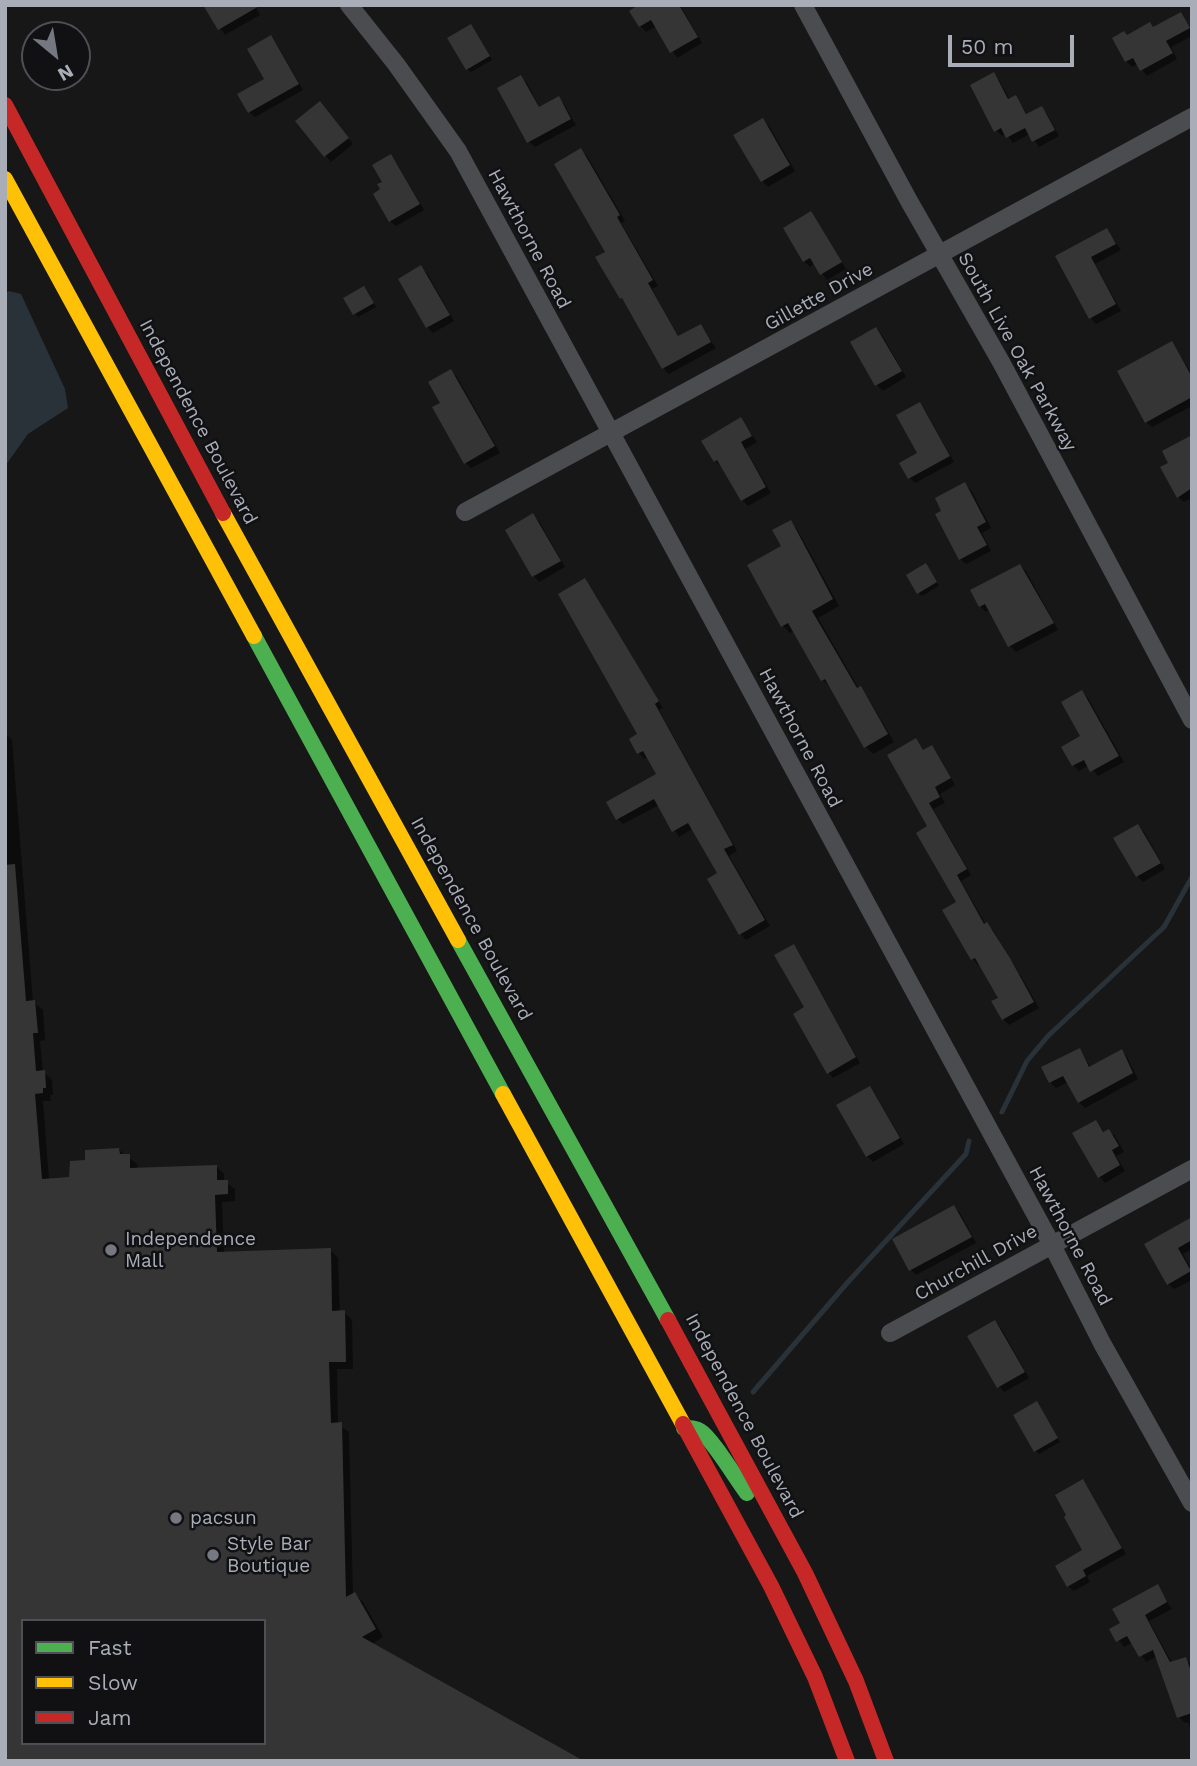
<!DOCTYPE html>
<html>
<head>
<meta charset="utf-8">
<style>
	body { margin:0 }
	#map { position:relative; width:1197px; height:1766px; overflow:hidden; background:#171717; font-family:"Work Sans",sans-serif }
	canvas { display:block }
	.frame { position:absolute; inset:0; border:7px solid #a8adb8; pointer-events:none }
	.legend { position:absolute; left:21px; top:1619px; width:245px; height:126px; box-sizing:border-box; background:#111113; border:2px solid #4d4f55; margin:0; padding:9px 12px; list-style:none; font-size:21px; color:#a8adb8 }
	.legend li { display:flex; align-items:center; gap:14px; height:35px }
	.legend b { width:35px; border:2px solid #4d4f55 }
	.north { position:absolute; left:21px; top:21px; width:70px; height:70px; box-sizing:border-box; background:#111113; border:2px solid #4d4f55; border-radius:50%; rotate:150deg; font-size:19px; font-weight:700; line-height:28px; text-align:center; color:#a8adb8 }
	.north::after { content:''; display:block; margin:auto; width:24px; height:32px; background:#757880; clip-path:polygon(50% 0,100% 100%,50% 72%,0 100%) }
	.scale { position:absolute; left:948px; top:35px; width:126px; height:32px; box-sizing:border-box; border:4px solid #a8adb8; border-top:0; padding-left:9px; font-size:21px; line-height:24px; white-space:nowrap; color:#a8adb8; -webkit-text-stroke:5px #111113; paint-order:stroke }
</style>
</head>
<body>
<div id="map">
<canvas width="1197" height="1766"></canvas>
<div class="frame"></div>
<ul class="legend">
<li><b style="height:9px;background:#4caf50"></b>Fast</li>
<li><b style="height:9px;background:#ffc107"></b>Slow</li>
<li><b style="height:9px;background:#c62828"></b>Jam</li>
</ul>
<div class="north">N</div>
<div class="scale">50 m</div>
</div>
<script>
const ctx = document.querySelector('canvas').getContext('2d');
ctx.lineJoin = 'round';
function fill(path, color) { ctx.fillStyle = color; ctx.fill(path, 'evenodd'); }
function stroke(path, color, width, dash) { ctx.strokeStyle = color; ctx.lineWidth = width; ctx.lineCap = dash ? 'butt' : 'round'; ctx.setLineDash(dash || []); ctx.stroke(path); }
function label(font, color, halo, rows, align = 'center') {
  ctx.font = font + ' "Work Sans",sans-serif'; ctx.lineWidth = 5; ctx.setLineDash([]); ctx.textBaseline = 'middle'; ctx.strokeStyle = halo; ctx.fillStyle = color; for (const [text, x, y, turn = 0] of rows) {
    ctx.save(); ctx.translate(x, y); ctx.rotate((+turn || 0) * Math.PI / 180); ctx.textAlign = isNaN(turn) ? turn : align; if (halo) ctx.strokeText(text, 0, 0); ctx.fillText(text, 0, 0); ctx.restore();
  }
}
const water = new Path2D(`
	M9,291L21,294L65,389L68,408L28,434L5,466V293Z`);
const shadow = new Path2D(`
	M205,5H255L260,15L225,35Z
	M642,5H680L702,43L677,58L657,26L646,32L640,26Z
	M1180,14L1192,30V36L1171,47L1177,59L1147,76L1138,64L1132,67L1126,61L1127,37L1154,29Z
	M474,29L492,60L471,72L467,69Z
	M270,37L276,43L303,90L255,117L249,112L266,79Z
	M993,74L999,80L1010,100L1016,97L1028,115L1041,108L1047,114L1059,136L1039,147L1030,134L1013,143L1006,134L1002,136L996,130Z
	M521,77L527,83L540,108L558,98L564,104L576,125L535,147L529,142Z
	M325,110L353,144L331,162L298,122Z
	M763,120L769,126L795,171L768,187L762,181Z
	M581,150L587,156L625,221L621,223L658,286L652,289L679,337L700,326L716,348L669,374L663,368L627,304L621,298Z
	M390,156L396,162L424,210L396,226L390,221L383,190Z
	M811,213L846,269L827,280L815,263L810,267L804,261Z
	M1107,230L1121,250L1095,264L1121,311L1096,324L1091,318L1058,257Z
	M421,268L427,273L454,321L433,333L427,327Z
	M367,291L376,307L358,317L355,314Z
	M876,329L882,335L906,377L883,391L877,385Z
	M1171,343L1192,374V406L1152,427L1146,422Z
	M451,371L457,377L500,453L471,468L466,463L442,403Z
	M920,404L925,410L954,462L915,483L910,478L919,454Z
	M741,420L757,442L745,449L771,493L748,506L743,500L723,465L721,467L715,461Z
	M1192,442V505L1189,499L1184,502L1178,497L1171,464Z
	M965,484L971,490L991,528L982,533L991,551L966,564L960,559L944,512Z
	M533,515L539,521L565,567L539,582L534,576Z
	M790,522L797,529L839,606L818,618L859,689L867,696L894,742L873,754L866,747L830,687L823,680L794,631L790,633L783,626L750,566L784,547Z
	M926,565L939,586L922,596L918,592Z
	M1020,566L1026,571L1058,630L1016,652L1010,646L990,610L986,612L980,606Z
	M584,581L590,586L663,708L659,710L737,851L729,856L770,926L746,940L741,934L720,874L694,828L679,837L659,805L623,824L618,819L658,775L648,757L644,759L639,753L640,735Z
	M1082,692L1088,698L1124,762L1098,776L1089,765L1079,771L1073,765L1082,737Z
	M5,733L12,740L33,1002L43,1010L45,1040L40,1041L43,1072L52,1080L53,1095H50L51,1101H43L49,1180L70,1178L87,1162L119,1150L137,1164L138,1169L216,1166L224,1174V1181L235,1189V1201L222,1202L224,1253L330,1250L338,1258L340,1312H344L352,1320L353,1369H337L338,1424L349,1432L353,1595L355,1594L363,1602L383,1637L372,1644L581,1761H5ZM23,1621H264V1743H23Z
	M916,740L924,751L931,747L937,753L955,785L940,794L945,803L933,809L971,875L961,881L986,925L993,930L1015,966L1039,1008L1009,1025L1003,1019L1000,999L981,964L978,965L973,959L945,910L959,902L930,827Z
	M1138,826L1144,832L1165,869L1143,882L1137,876Z
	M793,946L798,951L860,1063L833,1078L828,1072L806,1008Z
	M1080,1050L1091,1068L1122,1051L1127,1057L1138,1079L1085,1108L1079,1102L1068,1082L1056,1088L1050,1082Z
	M870,1088L875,1094L904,1144L873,1162L867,1156Z
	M1096,1122L1105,1133L1109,1131L1115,1136L1124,1152L1116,1156L1125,1171L1105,1183L1100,1177Z
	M954,1207L960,1213L976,1243L916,1275L911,1270Z
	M1192,1225V1249L1183,1254L1192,1270V1280L1174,1289L1168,1284L1147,1244Z
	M995,1322L1001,1328L1029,1378L1004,1392L999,1386Z
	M1040,1407L1060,1442L1039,1454L1036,1451Z
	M1083,1482L1088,1487L1126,1554L1087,1576L1090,1582L1074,1591L1068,1586L1085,1550Z
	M1157,1587L1172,1609L1149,1621L1172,1663L1185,1659L1191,1664L1192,1732L1188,1722L1185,1723L1179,1717L1158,1656L1146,1662L1133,1642L1124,1647L1112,1630L1123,1624Z`);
const stream = new Path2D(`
	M1002,1112L1027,1061L1048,1036L1164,927L1192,877
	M753,1392L848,1282L966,1154L969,1141`);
const building = new Path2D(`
	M203,5H261L218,30Z
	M638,5H679L698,37L670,53L651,20L639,27L629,11Z
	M1181,12L1190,28L1166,41L1173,53L1140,71L1133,58L1125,62L1112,38L1124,31L1127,35L1150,22L1153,27Z
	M471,24L490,56L466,70L447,38Z
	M271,35L299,84L248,113L237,94L264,79L247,49Z
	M994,72L1008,99L1016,95L1026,114L1042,106L1055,130L1032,142L1025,128L1006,138L1001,128L994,132L970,85Z
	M521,75L539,107L559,96L571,119L527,143L497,88Z
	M320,101L349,138L324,157L295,121Z
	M763,118L790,165L761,182L733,135Z
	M581,148L620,215L617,217L653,280L648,283L678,336L701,324L711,342L662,369L622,298L620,299L595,257L605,252L554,164Z
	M391,154L420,204L389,222L373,194L380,189L377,184L382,182L372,165Z
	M811,211L842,262L820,275L810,258L803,262L783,228Z
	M1107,228L1116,244L1091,257L1116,304L1089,319L1055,256Z
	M421,265L450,315L426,328L398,279Z
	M364,286L374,303L353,315L343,298Z
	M876,327L902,371L875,386L850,342Z
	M1172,341L1192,377V397L1145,423L1117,371Z
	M451,369L495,446L464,464L432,407L440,403L428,382Z
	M920,402L950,456L908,479L899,463L917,453L896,415Z
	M741,417L752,436L741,442L766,487L741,501L717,460L714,462L701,441Z
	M1192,435V488L1177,498L1160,467L1168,463L1162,451Z
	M965,482L986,522L977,527L987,545L959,560L935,514L941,511L935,498Z
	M533,513L561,561L532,577L505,530Z
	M791,520L833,599L812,611L857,688L861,686L888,734L864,748L825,679L821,681L788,623L781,627L747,565L781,546L772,530Z
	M926,563L937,582L917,594L906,575Z
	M1020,564L1054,623L1008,647L985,604L979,607L970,590Z
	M585,578L659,701L655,704L733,845L724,849L765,920L739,935L707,879L717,873L688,823L672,832L654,799L616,820L606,802L656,774L643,751L637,754L629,739L637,734L558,594Z
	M1082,690L1119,756L1090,772L1084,760L1072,766L1061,747L1080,736L1061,702Z
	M916,738L923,750L932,745L951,778L935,787L940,797L929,803L967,869L957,875L984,924L987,922L1010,958L1034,1002L1002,1020L991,1001L998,998L975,958L971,960L942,910L956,902L916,833L927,826L887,755Z
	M1138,824L1161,863L1136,877L1113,838Z
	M15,864L26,1001L35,1000L38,1033H33L36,1071L45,1070L46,1088H43V1093L35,1094L42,1179L69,1177L70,1161L85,1160V1150L119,1148L120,1154H130V1168L217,1165V1180H228V1194L215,1195L217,1252L331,1248L332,1311L345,1310L346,1362H329L331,1423L342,1422L346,1597L355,1592L376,1629L362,1637L584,1761H5V865ZM23,1621H264V1743H23Z
	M794,944L856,1057L827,1074L793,1014L804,1007L774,955Z
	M1080,1048L1089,1067L1122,1049L1133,1073L1078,1103L1063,1076L1049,1083L1041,1067Z
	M870,1086L900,1138L866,1157L836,1105Z
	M1096,1120L1103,1132L1109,1129L1119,1146L1112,1150L1120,1165L1098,1178L1072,1133Z
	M954,1205L972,1237L909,1271L892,1239Z
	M1192,1217V1240L1178,1248L1191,1271L1167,1285L1144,1244Z
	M995,1320L1025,1372L997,1388L967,1336Z
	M1037,1401L1058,1438L1034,1452L1013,1415Z
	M1083,1479L1122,1548L1083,1570L1086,1576L1067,1587L1055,1566L1082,1550L1064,1517L1066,1515L1055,1495Z
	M1158,1584L1167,1602L1145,1615L1170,1662L1186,1657L1192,1674V1713L1177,1718L1153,1650L1139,1657L1127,1636L1116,1642L1109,1629L1120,1623L1112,1609Z`);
const street = new Path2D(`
	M349,5L396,64L458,151L1052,1245L1103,1345L1192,1503
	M803,5L909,201L1001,362L1192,720
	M465,512L1192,117
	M890,1333L1192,1169`);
const fast = new Path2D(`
	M254,636L503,1094
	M458,940L668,1320
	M684,1428C690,1428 696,1428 700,1431C711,1437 737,1480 747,1493`);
const slow = new Path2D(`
	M5,179L254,636
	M223,513L458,940
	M503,1094L683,1424`);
const jam = new Path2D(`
	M5,105L223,513
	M668,1320L805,1573L856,1681L886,1761
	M683,1424L771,1586L815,1677L847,1761`);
const markers = [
	[111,1250,7,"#757880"],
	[176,1518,7,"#757880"],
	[213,1555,7,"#757880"]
];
const streetNames = [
	["Hawthorne Road",529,239,62],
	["Gillette Drive",819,297,-29],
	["South Live Oak Parkway",1017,352,61],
	["Independence Boulevard",198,422,62],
	["Hawthorne Road",800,738,62],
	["Independence Boulevard",471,919,61],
	["Hawthorne Road",1070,1236,62],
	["Churchill Drive",976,1263,-29],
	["Independence Boulevard",744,1416,62]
];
const poiNames = [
	["Independence",125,1239],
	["Mall",125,1261],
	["pacsun",190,1518],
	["Style Bar",227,1544],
	["Boutique",227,1566]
];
fill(water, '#2a3239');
fill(shadow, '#0007');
stroke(stream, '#2a3239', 5);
fill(building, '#353536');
stroke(street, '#4b4c50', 18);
stroke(fast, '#4caf50', 16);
stroke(slow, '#ffc107', 16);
stroke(jam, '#c62828', 16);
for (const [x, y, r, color] of markers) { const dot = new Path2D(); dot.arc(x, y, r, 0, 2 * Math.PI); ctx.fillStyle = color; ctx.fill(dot); stroke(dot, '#111113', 2.5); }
label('19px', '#a8adb8', '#111113', streetNames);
label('19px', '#a8adb8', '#111113', poiNames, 'left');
</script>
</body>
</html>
